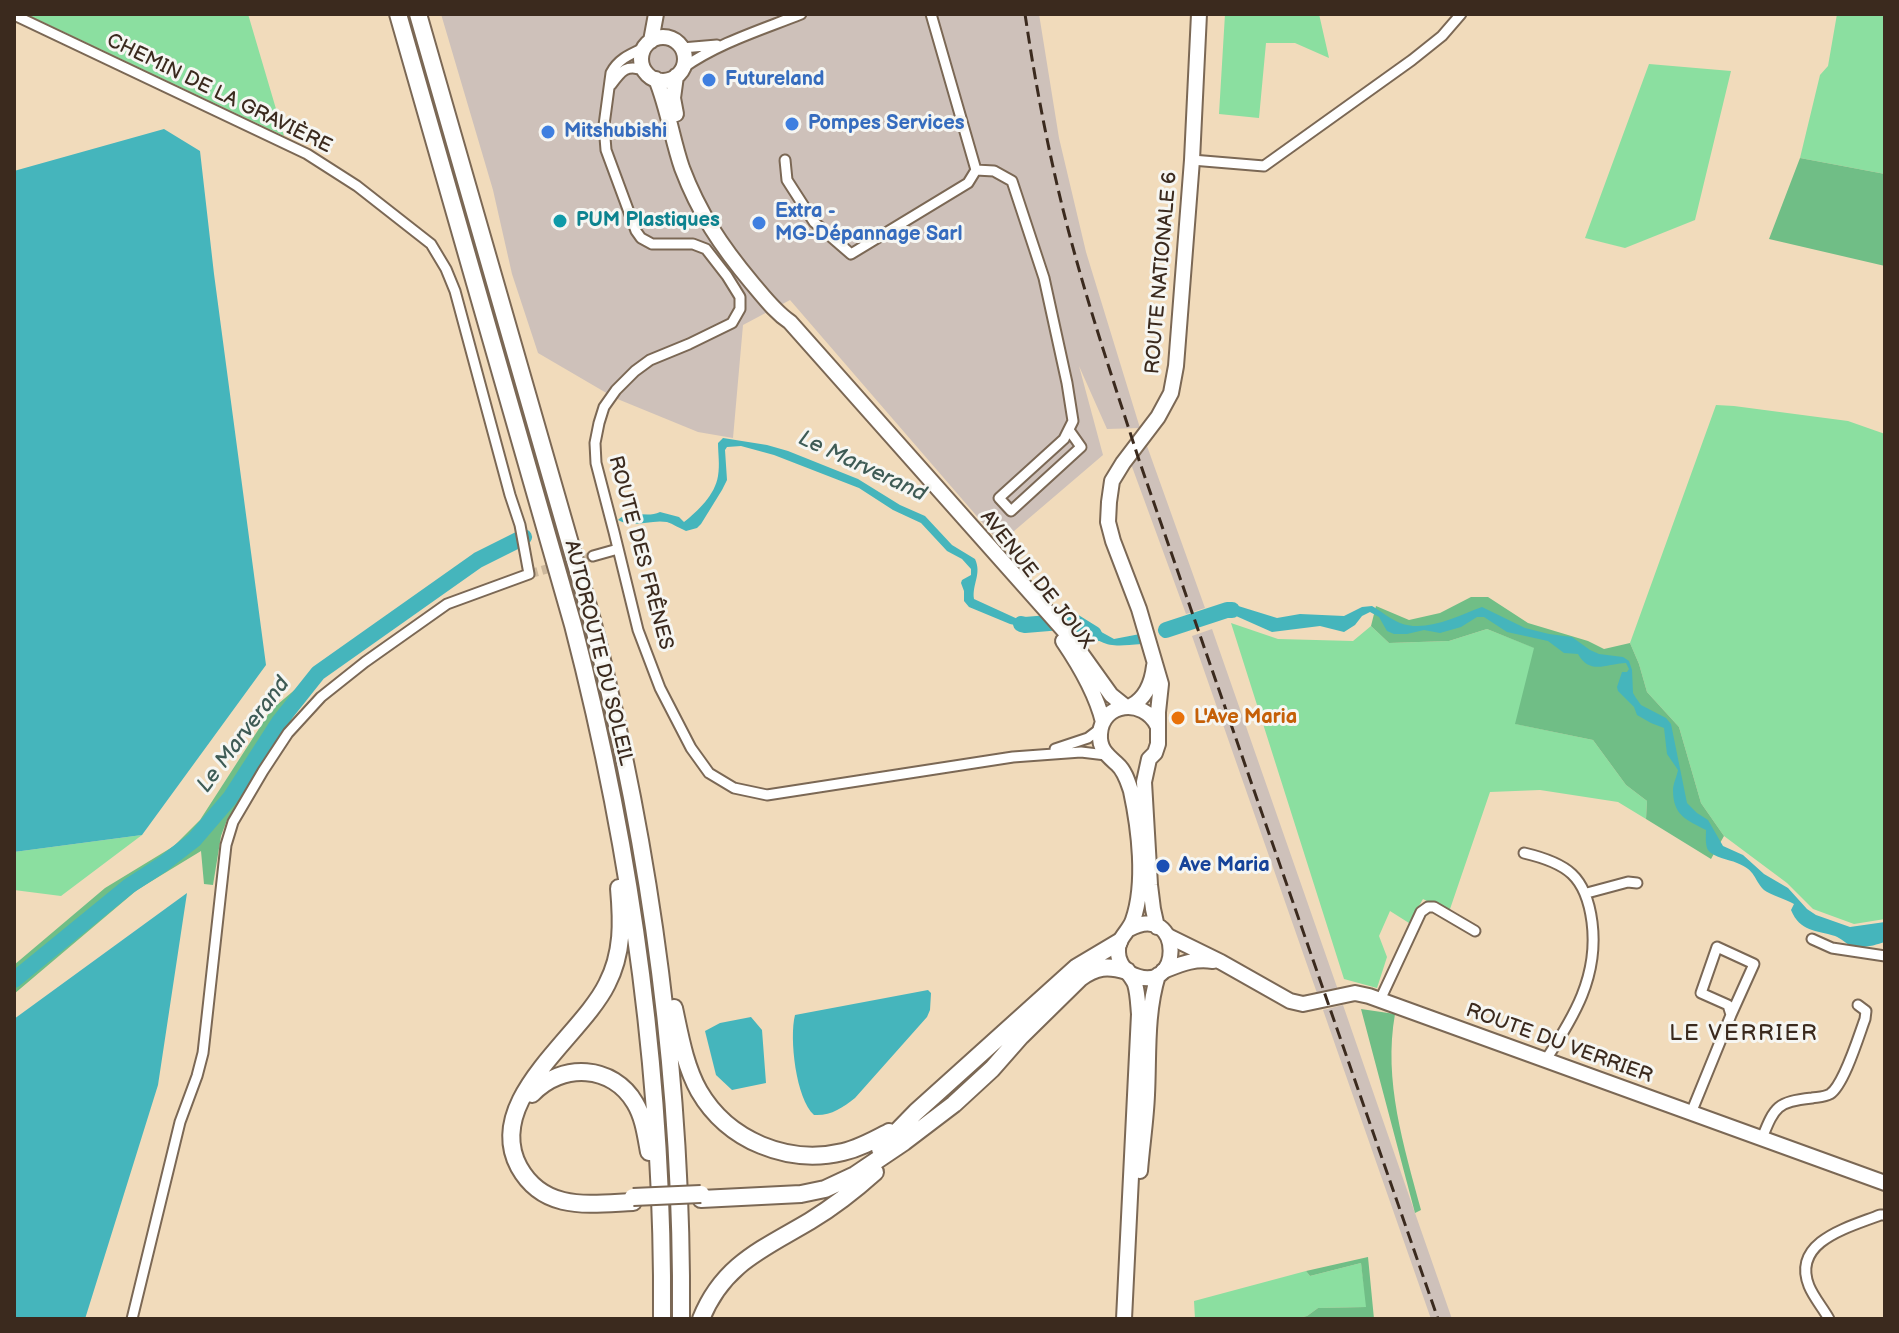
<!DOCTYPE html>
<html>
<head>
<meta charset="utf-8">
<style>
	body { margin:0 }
	#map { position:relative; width:1899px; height:1333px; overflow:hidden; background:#f1dbbb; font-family:"Balsamiq Sans",sans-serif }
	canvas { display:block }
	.frame { position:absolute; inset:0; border:16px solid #3b2a1e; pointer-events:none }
</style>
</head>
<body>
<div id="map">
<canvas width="1899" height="1333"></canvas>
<div class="frame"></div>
</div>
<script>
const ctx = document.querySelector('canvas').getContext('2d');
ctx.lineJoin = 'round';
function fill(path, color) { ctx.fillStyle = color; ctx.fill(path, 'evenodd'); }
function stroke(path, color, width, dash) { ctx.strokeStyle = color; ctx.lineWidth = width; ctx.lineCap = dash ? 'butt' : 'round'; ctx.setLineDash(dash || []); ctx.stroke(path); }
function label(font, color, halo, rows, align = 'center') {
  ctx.font = font + ' "Balsamiq Sans",sans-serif'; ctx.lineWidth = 6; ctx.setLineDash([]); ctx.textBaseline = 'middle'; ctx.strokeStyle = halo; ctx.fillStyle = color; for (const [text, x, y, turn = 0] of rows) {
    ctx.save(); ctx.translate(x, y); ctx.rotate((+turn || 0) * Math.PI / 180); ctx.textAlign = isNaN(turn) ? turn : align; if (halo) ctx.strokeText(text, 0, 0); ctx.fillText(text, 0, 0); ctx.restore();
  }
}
const industrial = new Path2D(`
	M441,14H1039L1059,138L1086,252L1140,428L1107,429L1079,366L1103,455L1000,543L790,300L743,325L733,438L698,432L615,398L538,353L512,274L493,190Z
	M1147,446L1205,608L1186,614L1131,464Z
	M1212,629L1338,990L1318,996L1192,636Z
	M1343,1005L1415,1213L1452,1319H1431L1323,1010Z`);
const green = new Path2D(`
	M26,14H248L284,136Z
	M1225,14H1319L1329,58L1295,43H1266L1259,118L1219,114Z
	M1837,14H1885V174L1800,158L1820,75L1828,66Z
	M1649,64L1731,71L1695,220L1625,248L1585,238Z
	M1716,405L1734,406L1848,421L1885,434V919L1854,924L1813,909L1787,883L1724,836L1701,803L1679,727L1647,692L1639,664L1630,643Z
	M1231,623L1278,639L1353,641L1371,626L1389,643L1449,641L1487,629L1535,648L1516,724L1593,740L1626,785L1647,801L1646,819L1618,802L1540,790L1490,792L1449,912L1423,899L1409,923L1390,911L1379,936L1387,957L1377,988L1344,979Z
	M142,835L61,896L14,890V852Z
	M1361,1263L1367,1307L1318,1308L1307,1316L1294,1319H1195L1194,1301L1306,1271L1310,1276Z`);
const forest = new Path2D(`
	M1800,158L1885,174V266L1769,239Z
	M1471,597H1488L1528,623L1588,641L1604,649L1630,643L1639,664L1647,692L1679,727L1701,803L1724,836L1711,859L1646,819L1647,801L1626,785L1593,740L1515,724L1534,648L1487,629L1449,641L1389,643L1371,626L1376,606L1409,620L1440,613Z
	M298,687L291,722L227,820L221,836L213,885L204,884L201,851L137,890L14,994V965L105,888L174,846L200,820L271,710Z
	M1361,1009L1395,1014C1383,1081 1404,1146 1421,1210L1415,1213Z
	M1368,1257L1374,1319H1294L1307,1316L1318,1308L1366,1307L1361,1263L1310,1276L1306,1271Z`);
const water = new Path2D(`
	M164,129L200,151L214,274L266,665L142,835L14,852V171Z
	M723,438L767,445L788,451L858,479L900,505L925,516L952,545L975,559C982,574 972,584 974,599L1022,621L1030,620L1035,617L1044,629L1043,631L1010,624L969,607L964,601V591L961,583L962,580L971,575V569L962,559L947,551L921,523L893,510L859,488L774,455L741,446L727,447L725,450L727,480L722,490L701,524L697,528L686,531C679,528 673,524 667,522C650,519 633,529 618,520C630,508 646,519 660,512L679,517L684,522C698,511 715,495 718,476C720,465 718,453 718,443Z
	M1226,605H1235L1277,618L1300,614L1344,616L1362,607L1372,606C1381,611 1390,619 1400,623C1426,633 1457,616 1482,607L1525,628L1549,634L1572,637L1590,650L1599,654L1623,657L1629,661L1632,670L1633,693L1636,698L1641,705L1666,718L1671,724L1687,803L1697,813L1708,820L1723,846L1743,855L1764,874L1788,888L1807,909L1816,915L1850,927L1885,922V942C1875,945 1863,949 1852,946C1846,944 1841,938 1835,936C1816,930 1800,932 1791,910L1794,904C1786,899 1770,895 1764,890C1753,879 1757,871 1737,863C1728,859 1714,858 1708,850C1705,845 1706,836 1706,830C1687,820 1673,816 1673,790C1673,784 1677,776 1678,770L1667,754L1664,728L1651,723L1637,715L1634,707L1618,691L1617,687L1622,672H1627L1629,669L1626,663C1605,664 1590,675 1578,654L1564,653L1548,641L1507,632L1484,617H1477L1461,627L1440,633L1424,630L1407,634H1394L1387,631L1379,617L1370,612L1362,616L1355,625L1344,632L1320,626L1272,632L1236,616L1224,615L1213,619L1210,609Z
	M1077,622L1085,623L1114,639L1140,634L1142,644C1108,647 1107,647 1078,628L1076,626Z
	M187,893L158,1085L85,1319H14V1019Z
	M928,990L931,993L930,1010L927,1017L855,1098C842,1108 831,1116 814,1115C796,1099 789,1038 795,1015Z
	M751,1017L762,1030L766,1083L732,1090L716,1075L705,1031L720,1023Z`);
const river = new Path2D(`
	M1021,624L1025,625L1073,621L1094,634
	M1166,630L1227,610H1232
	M14,980L129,886L163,864L194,840L230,798L279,722L318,673L478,560L524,537`);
const streetTunnel = new Path2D(`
	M529,574L593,556`);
const street = new Path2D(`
	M931,14L976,170
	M14,15L307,154L357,186L431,244L446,269L455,291L510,495L520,525L529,574L447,604L365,662L321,697L288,733L263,771L233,822L226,845L203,1053L197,1076L180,1122L132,1319
	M644,48C631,54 618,59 611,73L604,125L606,150L636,231L641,238L652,244H693L706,249L727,276L740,297V309L732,323L689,344L650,360L635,371L616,390L604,407L599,423L595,443L596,463L614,532L638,630L660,688L691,748L709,773L734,788L767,795L1013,757L1081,752L1106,755
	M682,48L717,45
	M683,68C718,43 761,30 801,14
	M611,85C621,71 627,63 645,71
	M785,160L787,180L814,222L851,254L968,183L976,170
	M1192,160L1264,166L1412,60L1442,36L1461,14
	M976,170L994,171L1012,181L1044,278L1067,383L1073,421L1064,439L999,498L1011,511L1081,447L1069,430
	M593,556L618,549
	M1055,749L1088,738L1101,728
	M1524,853C1567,863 1586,876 1592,922C1599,976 1574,1017 1545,1061
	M1587,893L1628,882L1637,883
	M1812,939L1832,948L1885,956
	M1380,1000L1421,912L1428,907H1434L1475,931
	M1691,1113L1731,1015L1728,1005L1701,993L1717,947L1754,964L1731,1015
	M1762,1138C1775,1106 1777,1102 1812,1098C1818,1097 1825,1097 1830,1094C1844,1085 1859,1035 1865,1019L1866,1011L1858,1005
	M1829,1319C1823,1308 1814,1298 1809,1286C1791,1241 1850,1227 1880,1215H1885`);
const secondary = new Path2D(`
	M1168,936L1221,962L1290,1001L1303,1004L1355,993L1369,996L1885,1183
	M1163,971C1181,964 1194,958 1213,961`);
const primary = new Path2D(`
	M641 59a22 22 0 1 1 44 0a22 22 0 1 1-44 0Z
	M651,41L656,14
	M676,76L673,98L676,114
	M656,79C668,108 672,139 682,168C699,213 721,246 752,283C764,297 775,312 790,322L1068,635L1111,695L1126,707
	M1063,641C1080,666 1096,693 1103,722
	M1131,706C1146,698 1152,683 1154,666
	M1157,927L1153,909L1150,885L1144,782L1149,759L1155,753L1158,744V712L1161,684L1139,609L1113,541L1108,522L1109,502L1112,481L1123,463L1158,417L1171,393L1176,366L1192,160L1199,14
	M1129,929C1184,899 1185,1002 1129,973
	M1140,1171C1142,1145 1146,1120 1147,1095C1149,1054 1146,1014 1158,975
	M1124,1319L1139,1014C1138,1004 1138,994 1135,984C1130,972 1118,966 1118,952C1117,938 1129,932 1133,920C1146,883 1139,828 1131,791C1128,782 1125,771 1117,764C1107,755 1099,749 1100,734C1102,702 1143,698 1157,725`);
const highway = new Path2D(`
	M398,14L573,625C632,852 664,1084 662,1319
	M418,14L592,620C651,849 683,1083 681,1319
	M619,888C622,922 623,953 607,984C581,1037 483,1100 519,1167C544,1212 589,1204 633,1202
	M674,1008C680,1036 685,1066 699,1091C728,1141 788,1165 843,1152C860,1148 874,1140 889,1132
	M532,1094C562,1062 613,1065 635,1103C644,1118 646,1136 649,1152
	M880,1149L916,1112L1077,967L1119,942
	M701,1199L801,1194L825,1189L855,1175L904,1142L954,1104L992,1069L1021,1036L1080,978C1096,966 1108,965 1127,971
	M701,1319C723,1264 763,1249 810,1221C833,1207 855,1190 875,1172`);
const rail = new Path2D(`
	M1025,14C1037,95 1053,176 1075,255C1094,324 1117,392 1139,460L1438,1319`);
const highwayBridge = new Path2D(`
	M633,1197L701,1194`);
const markers = [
	[709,80,8,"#3f7fe0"],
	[792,124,8,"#3f7fe0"],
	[548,132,8,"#3f7fe0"],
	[560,221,8,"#0f9aa8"],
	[759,223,8,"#3f7fe0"],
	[1178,718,8,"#e8710a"],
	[1163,866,8,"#1a4fb4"]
];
const shopNames = [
	["Futureland",725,80],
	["Pompes Services",808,124],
	["Mitshubishi",564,132],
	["Extra -",775,212],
	["MG-Dépannage Sarl",775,235]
];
const streetNames = [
	["CHEMIN DE LA GRAVIÈRE",219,94,26],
	["ROUTE NATIONALE 6",1162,273,-85],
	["ROUTE DES FRÊNES",640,553,75],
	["AVENUE DE JOUX",1036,580,52],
	["AUTOROUTE DU SOLEIL",598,653,76],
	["ROUTE DU VERRIER",1559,1044,20]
];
const cultureNames = [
	["PUM Plastiques",576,221]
];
const foodNames = [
	["L'Ave Maria",1194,718]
];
const transitNames = [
	["Ave Maria",1179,866]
];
const waterNames = [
	["Le Marverand",862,467,25],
	["Le Marverand",244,735,-53]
];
const neighbourhoodNames = [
	["LE VERRIER",1744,1034]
];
fill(industrial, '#cec1ba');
fill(green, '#8bdfa0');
fill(forest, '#70be86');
fill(water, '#45b5bc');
stroke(river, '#45b5bc', 16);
stroke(streetTunnel, '#cdb89c', 9, [9, 4.5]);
stroke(street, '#7b6855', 13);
stroke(secondary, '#7b6855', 18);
stroke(primary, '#7b6855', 18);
stroke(highway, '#7b6855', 20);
stroke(street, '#fff', 9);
stroke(secondary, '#fff', 14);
stroke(primary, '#fff', 14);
stroke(highway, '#fff', 16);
stroke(rail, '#3b2a1e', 3, [12, 6]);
stroke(highwayBridge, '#7b6855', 20, []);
stroke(highwayBridge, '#fff', 16);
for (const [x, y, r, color] of markers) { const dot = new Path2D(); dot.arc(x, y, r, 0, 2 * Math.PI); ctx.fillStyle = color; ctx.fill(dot); stroke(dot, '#f6f6f2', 3); }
label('bold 20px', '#366cbe', '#f6f6f2', shopNames, 'left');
label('20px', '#3b2a1e', '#f6f6f2', streetNames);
label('bold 20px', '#0d838f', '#f6f6f2', cultureNames, 'left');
label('bold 20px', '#c56008', '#f6f6f2', foodNames, 'left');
label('bold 20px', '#164399', '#f6f6f2', transitNames, 'left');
label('italic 22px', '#3e5b55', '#f6f6f2', waterNames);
ctx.letterSpacing = '2px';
label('22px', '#3b2a1e', '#f6f6f2', neighbourhoodNames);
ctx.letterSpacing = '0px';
</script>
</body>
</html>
